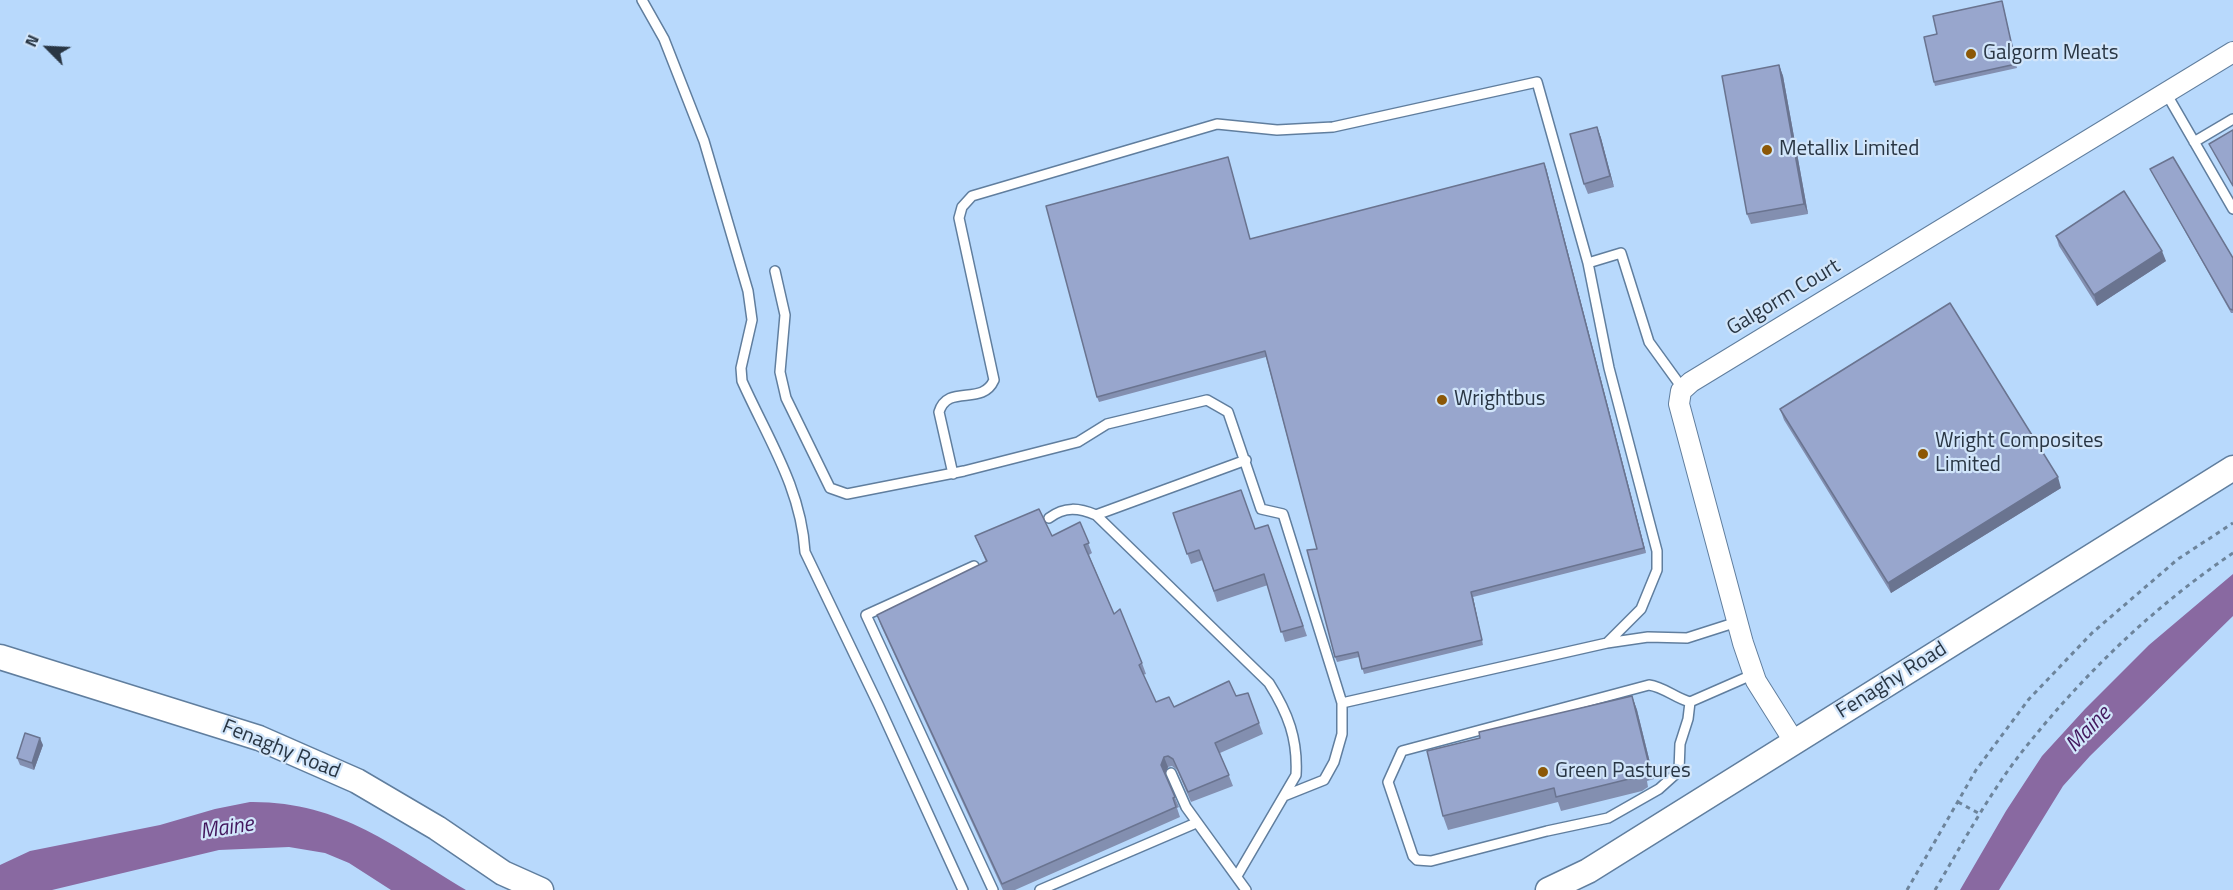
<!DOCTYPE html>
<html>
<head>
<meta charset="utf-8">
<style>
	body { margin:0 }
	#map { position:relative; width:2233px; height:890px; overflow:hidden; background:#b8d9fc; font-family:"Titillium Web",sans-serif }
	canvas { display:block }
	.north { position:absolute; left:18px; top:18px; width:60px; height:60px; -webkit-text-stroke:4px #d1e5fa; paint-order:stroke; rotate:294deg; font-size:16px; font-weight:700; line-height:24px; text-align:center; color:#293644 }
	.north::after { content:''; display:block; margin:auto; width:21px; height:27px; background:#293644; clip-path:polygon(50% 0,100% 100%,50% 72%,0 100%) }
</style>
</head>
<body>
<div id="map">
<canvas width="2233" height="890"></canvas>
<div class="north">N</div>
</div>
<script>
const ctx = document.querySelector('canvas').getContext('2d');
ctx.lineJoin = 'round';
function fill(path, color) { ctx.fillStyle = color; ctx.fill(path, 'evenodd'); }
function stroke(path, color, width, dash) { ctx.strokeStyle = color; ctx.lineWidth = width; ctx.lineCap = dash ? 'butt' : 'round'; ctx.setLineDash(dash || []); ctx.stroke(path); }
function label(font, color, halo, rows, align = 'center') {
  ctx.font = font + ' "Titillium Web",sans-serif'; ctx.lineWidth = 4.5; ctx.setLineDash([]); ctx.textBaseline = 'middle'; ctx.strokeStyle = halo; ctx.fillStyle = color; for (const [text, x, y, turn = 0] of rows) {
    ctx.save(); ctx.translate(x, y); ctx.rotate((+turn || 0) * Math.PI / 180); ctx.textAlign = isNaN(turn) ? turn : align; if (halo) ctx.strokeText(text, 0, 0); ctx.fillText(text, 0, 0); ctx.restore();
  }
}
const water = new Path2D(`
	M2233,574V616L2090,756L2063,786L1999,890H1960L2006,811L2042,756L2085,709L2149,645Z
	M250,802C340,801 394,847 466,890H391L349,863L325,853L289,847L219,850L52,890H0V865L30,851L160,825L215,809Z`);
const path = new Path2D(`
	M1958,802L1980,814
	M1907,890L1976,770L2029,699L2092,633L2178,559L2233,523
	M1935,890C1964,841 1992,788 2029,743C2087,671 2156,605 2233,553`);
const service = new Path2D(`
	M642,0L664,39L704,141L748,291L752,320L741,368L742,381C768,439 801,488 805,552L879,706L963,890
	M2166,93L2233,209
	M2194,142L2233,119
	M1588,263L1621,253L1649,342L1683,389
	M775,271L785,315L780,372L786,398L830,488L847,494L964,471L1078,442L1107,424L1207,400L1228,412L1261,509L1283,514L1342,703V734L1334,762L1324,780L1284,796
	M953,474L939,412C948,383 982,407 994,380L959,218L962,207L972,196L1217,124L1277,130L1333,127L1537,82L1588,263L1609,368L1657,551V570L1641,609L1607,643L1342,703
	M1096,515L1246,460
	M1049,518C1065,506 1079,508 1096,515L1269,683C1288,713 1298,739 1296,775L1237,876
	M974,566L866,615L993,890
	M1607,643L1648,637L1687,638L1737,622
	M1690,702L1688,719L1680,744L1679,771L1659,789L1608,818L1547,831L1431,861L1417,860L1413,856L1388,782L1402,751L1649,685C1664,687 1675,698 1690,702L1754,674
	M1171,773L1186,807L1246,890
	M1040,890L1196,823`);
const minor = new Path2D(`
	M1795,743L1756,681L1743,643L1679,404L1681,391L1691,382L2233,52`);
const tertiary = new Path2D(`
	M0,657L259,738L357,781L437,828L503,873L541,890
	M1548,890L1588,871L2233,468`);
const wall = new Path2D(`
	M2003,5L2017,68L1935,86L1934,82L1937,34Z
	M1779,65L1783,76L1808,214L1751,224L1747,214Z
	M1597,127L1601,138L1614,187L1588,194L1584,184Z
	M1228,157L1250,239L1546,168L1646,553L1473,597L1483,645L1364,674L1359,657L1337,662L1335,657L1317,549L1266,357L1099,402L1097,397Z
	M2150,169L2233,258V313H2231Z
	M2056,236L2166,261L2097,306L2059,246Z
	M1780,409L2061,488L1891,593L1784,420Z
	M1173,513L1255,529L1268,525L1307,636L1285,642L1268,585L1217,602L1203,560L1191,564Z
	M1080,522L1092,553L1089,555L1114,614L1142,663L1146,674L1143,675L1156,702L1174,707L1236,696L1248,693L1263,734L1220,753L1233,786L1191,802L1177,770L1172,766L1168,767L1165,774L1179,807L1177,808L1180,817L1015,890H1003L881,626L877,615L986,562L975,536H1052Z
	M1632,696L1637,710L1654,779L1647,781L1648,787L1642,791L1561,811L1558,802L1448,830L1443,816L1480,738Z
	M43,745L34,770L20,765L17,758Z`);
const shadedWall = new Path2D(`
	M1779,65L1783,76L1808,214L1804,204Z
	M1597,127L1601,138L1614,187L1610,176Z
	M1544,163L1546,168L1646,553L1644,548Z
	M2162,251L2166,261L2097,306L2094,295Z
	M2058,477L2061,488L1891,593L1888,583Z
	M1471,592L1473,597L1483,645L1482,640Z
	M1632,696L1637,710L1654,779L1649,765Z
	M40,738L43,745L34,770L32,763Z
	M1164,757L1168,767L1165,775L1161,765Z`);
const building = new Path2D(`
	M2002,1L2016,64L1934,82L1924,37L1937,34L1933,16Z
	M1779,65L1804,204L1747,214L1722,76Z
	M1597,127L1610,176L1584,184L1570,134Z
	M2233,130V186L2209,144Z
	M1228,157L1250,239L1544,163L1644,548L1471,592L1482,640L1362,669L1358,652L1335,657L1307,550L1317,549L1265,351L1097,397L1046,206Z
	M2173,157L2233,258V310L2230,309L2150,169Z
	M2124,191L2162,251L2094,295L2056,236Z
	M1950,303L2058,477L1888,583L1780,409Z
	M1241,490L1255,529L1268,525L1303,626L1281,632L1264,574L1214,591L1199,550L1187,554L1173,513Z
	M1039,509L1052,536L1080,522L1089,543L1084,545L1114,614L1120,609L1142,663L1139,665L1156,702L1169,697L1174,707L1229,681L1236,696L1248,693L1259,723L1215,743L1229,775L1188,792L1173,759L1168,756L1164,757L1161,765L1175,797L1173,798L1176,807L1002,884L877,615L987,561L975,536Z
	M1632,696L1649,765L1642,767L1643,774L1637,777L1556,797L1554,788L1443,816L1427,751L1480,738L1479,732Z
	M25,733L40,738L32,763L17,758Z`);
const markers = [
	[1971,54,6,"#8c5806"],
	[1767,150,6,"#8c5806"],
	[1442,400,6,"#8c5806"],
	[1923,454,6,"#8c5806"],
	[1543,772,6,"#8c5806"]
];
const poiNames = [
	["Galgorm Meats",1983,54],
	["Metallix Limited",1779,150],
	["Wrightbus",1454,400],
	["Wright Composites",1935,442],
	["Limited",1935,466],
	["Green Pastures",1555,772]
];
const streetNames = [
	["Galgorm Court",1784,298,-31],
	["Fenaghy Road",1892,681,-32],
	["Fenaghy Road",281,750,22]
];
const waterNames = [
	["Maine",2089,730,-46],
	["Maine",227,829,-9]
];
fill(water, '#8969a1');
stroke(service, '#607e9e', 12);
stroke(minor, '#607e9e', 22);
stroke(tertiary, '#607e9e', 27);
stroke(path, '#6d849b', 3, [4.5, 4.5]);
stroke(service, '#fff', 9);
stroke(minor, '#fff', 20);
stroke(tertiary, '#fff', 24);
fill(wall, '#838fb0');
fill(shadedWall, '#6a7490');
fill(building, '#98a6cd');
stroke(building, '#6a7490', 1.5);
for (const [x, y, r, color] of markers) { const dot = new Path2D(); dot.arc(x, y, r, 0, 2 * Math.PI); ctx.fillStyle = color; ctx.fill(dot); stroke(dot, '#d1e5fa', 2); }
label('21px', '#293644', '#d1e5fa', poiNames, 'left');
label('21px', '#293644', '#d1e5fa', streetNames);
label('italic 22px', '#43175d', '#d1e5fa', waterNames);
</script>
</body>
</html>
